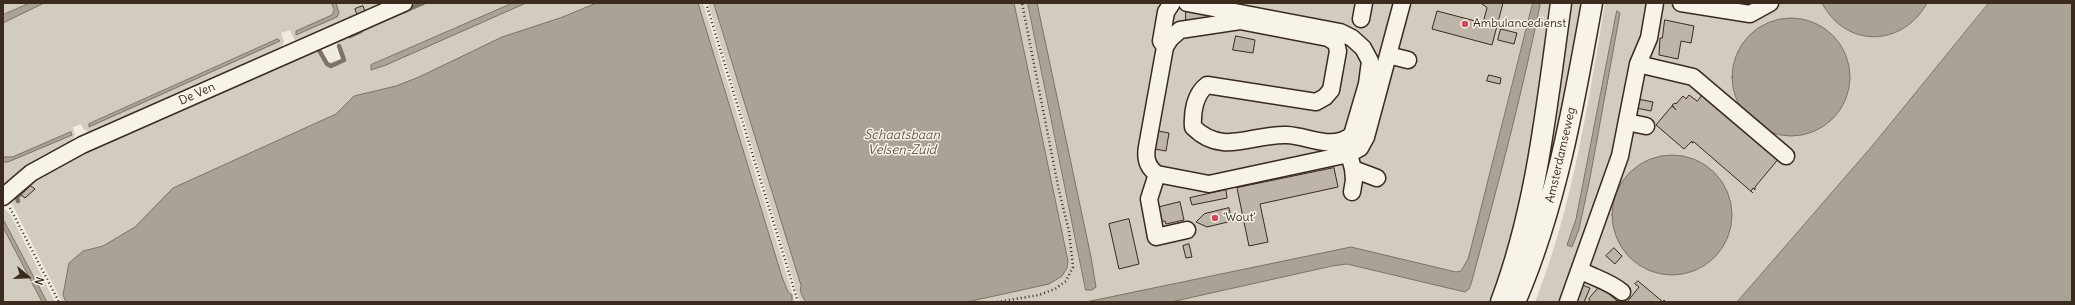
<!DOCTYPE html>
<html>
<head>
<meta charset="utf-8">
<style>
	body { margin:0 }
	#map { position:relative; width:2075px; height:305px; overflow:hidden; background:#efebe0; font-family:Delius,sans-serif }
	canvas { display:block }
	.frame { position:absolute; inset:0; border:4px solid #3b2a1e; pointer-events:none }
	.north { position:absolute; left:8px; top:257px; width:40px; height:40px; -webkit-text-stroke:3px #f7f3e8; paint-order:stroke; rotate:109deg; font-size:11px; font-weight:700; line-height:16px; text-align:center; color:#3b2a1e }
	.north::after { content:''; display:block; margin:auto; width:14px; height:18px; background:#3b2a1e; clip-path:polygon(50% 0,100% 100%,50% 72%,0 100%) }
</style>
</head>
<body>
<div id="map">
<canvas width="2075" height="305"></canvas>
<div class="frame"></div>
<div class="north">N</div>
</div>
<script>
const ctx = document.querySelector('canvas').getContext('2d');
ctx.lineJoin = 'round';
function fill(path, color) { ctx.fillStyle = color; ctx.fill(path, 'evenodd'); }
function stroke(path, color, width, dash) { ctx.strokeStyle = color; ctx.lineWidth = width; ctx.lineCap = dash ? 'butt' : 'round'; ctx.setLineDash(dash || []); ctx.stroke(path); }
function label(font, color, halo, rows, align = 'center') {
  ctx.font = font + ' Delius,sans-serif'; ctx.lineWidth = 3; ctx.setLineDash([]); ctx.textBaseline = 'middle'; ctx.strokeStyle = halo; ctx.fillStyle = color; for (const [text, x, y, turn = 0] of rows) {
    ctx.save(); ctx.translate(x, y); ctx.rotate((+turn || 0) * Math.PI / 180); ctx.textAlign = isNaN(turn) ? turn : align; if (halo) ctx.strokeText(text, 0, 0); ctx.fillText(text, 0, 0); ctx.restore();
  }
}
const green = new Path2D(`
	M3,3H385L298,42L294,39L290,30L281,33L284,42L281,49L91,133L84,130L81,124L73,127L75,135L71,142L3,187Z
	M414,3H703L795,302H62L11,202V199L43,171L319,48L328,63L341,59L336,41L338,37Z
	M708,3H1555L1536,145L1496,302H800Z
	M1566,3H1583L1556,157L1522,259Z
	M1605,3H1989L1873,145L1737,302H1535C1573,206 1588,104 1605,3Z
	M3,208L10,214L55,302H3Z`);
const water = new Path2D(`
	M30,3H44L3,23V15Z
	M332,3H336L339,13L337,17L296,35V31L332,15L334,10Z
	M513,3H526L386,65L371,70V65Z
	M597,3H698L782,277L788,292L792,295V302H66L63,295L69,263L83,251L103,246L135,227L173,188L336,114L354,96L396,86L419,77L502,37L560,18Z
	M714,3H1014L1068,261L1067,268L1062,276L1049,284L967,302H806C803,298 799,292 801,286Z
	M1028,3H1037L1091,257L1096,287L1092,290H1086Z
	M1533,3H1540V5C1521,99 1496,192 1471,284L1469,289L1465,292L1347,264L1332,266L1171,302H1086L1351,247L1456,272L1461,271L1468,259L1471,248Z
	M1822,3H1927C1903,47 1846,49 1822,3Z
	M1989,3H2072V302H1737L1873,145Z
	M1617,11L1620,13L1590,178L1579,229L1572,247L1567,245L1576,219Z
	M1732 77a59 59 0 1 1 118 0a59 59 0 1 1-118 0Z
	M278,39L280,41L89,127V124Z
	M71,132L72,135L8,162H3V157H12Z
	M1612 215a60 60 0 1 1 120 0a60 60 0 1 1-120 0Z
	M3,220L4,221L47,302H42L3,227Z`);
const stream = new Path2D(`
	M404,11L423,3
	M350,36L361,31
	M319,50L327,64L331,66L344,60L339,46
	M18,201L17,198L21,191`);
const building = new Path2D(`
	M1481,3H1503L1492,45L1432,29L1437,11L1483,23L1487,8Z
	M363,6L365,11L357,15L355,9Z
	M1186,8L1213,14V19L1186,24Z
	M1665,20L1694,26L1691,43L1681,41L1678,59L1659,55L1660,38H1662Z
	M1501,29L1517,33L1514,44L1498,40Z
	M1236,36L1255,40L1253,53L1233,50Z
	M1489,75L1501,78L1500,84L1487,81Z
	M1705,92L1780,157L1755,187V190L1753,188L1751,191L1753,193L1694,142L1692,143V141L1684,149L1656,125L1672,106L1676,110L1672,105L1675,103L1676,104L1683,96L1686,99L1689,95L1697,101Z
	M1638,99L1653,102L1651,111L1636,108Z
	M1158,131L1169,133L1166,151L1154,149Z
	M1334,168L1338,187L1260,204L1268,242L1249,246L1237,188Z
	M31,186L35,189L25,198L21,195Z
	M1226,190L1227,198L1192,205L1190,198Z
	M1180,202L1184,220L1166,224L1165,221L1159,222L1156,208Z
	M1229,208L1232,221L1207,227L1196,222L1204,214Z
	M1129,219L1139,264L1119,269L1109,224Z
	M1189,244L1192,257L1186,258L1183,246Z
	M1614,248L1622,256L1615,264L1606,256Z
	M1638,281L1663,302L1664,300L1666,302H1627L1639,287L1635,284Z
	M1582,285L1590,288L1584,302H1575Z
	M1600,286L1617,301L1619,298L1623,302H1591L1589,299Z`);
const path = new Path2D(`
	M706,3L798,302
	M10,208L59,302
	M997,302L1039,295L1055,289L1066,281L1073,267L1069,231L1059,191L1022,3`);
const minor = new Path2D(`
	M1187,3L1340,32L1352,38L1363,48L1370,61L1367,84L1352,135C1332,151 1309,136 1287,135C1253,133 1223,157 1193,127C1192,112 1195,94 1207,85L1316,102L1325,97L1331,90L1338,51L1336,43L1328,38L1240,21L1180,30L1170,39L1165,47L1147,147C1145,158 1147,167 1157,174L1209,184L1349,154L1360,148L1366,137L1402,3
	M1681,3L1750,14L1770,3
	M1361,19L1364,3
	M1165,47L1161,41L1166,12L1172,3
	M1388,55L1408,60
	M1638,64L1693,77L1786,156
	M1627,122L1646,126
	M1349,154L1353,169L1377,178
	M1157,174L1149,199L1156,237L1187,230
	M1352,192L1354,180L1353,169
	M3,197L31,173L82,145L404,3
	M1580,270C1594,278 1609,281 1622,292
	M1568,302L1620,156L1638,64L1649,38L1655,3`);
const major = new Path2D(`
	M1501,302C1537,207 1547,103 1561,3
	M1515,302C1556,207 1574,104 1592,3`);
const markers = [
	[1465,24,4,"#d1495b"],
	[1215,218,4,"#d1495b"]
];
const poiNames = [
	["Ambulancedienst",1473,24],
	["'Wout'",1223,218]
];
const streetNames = [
	["De Ven",197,94,-24],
	["Amsterdamseweg",1561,155,-77]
];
const waterNames = [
	["Schaatsbaan",902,135],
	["Velsen-Zuid",902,150]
];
fill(green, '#d1cbc0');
fill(water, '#aaa296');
stroke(water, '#7e7266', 1);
stroke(stream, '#7e7266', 4.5);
fill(building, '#bdb5aa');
stroke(building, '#3b2a1e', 1);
stroke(minor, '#3b2a1e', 19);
stroke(major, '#3b2a1e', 23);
stroke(path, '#3b2a1e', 2.5, [1, 3]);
stroke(minor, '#f7f3e8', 16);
stroke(major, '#f7f3e8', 20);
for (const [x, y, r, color] of markers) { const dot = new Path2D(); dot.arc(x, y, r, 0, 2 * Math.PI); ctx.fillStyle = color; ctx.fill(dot); stroke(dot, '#f7f3e8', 1.5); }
label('12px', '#3b2a1e', '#f7f3e8', poiNames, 'left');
label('12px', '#3b2a1e', '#f7f3e8', streetNames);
label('italic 13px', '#625448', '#f7f3e8', waterNames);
</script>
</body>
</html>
